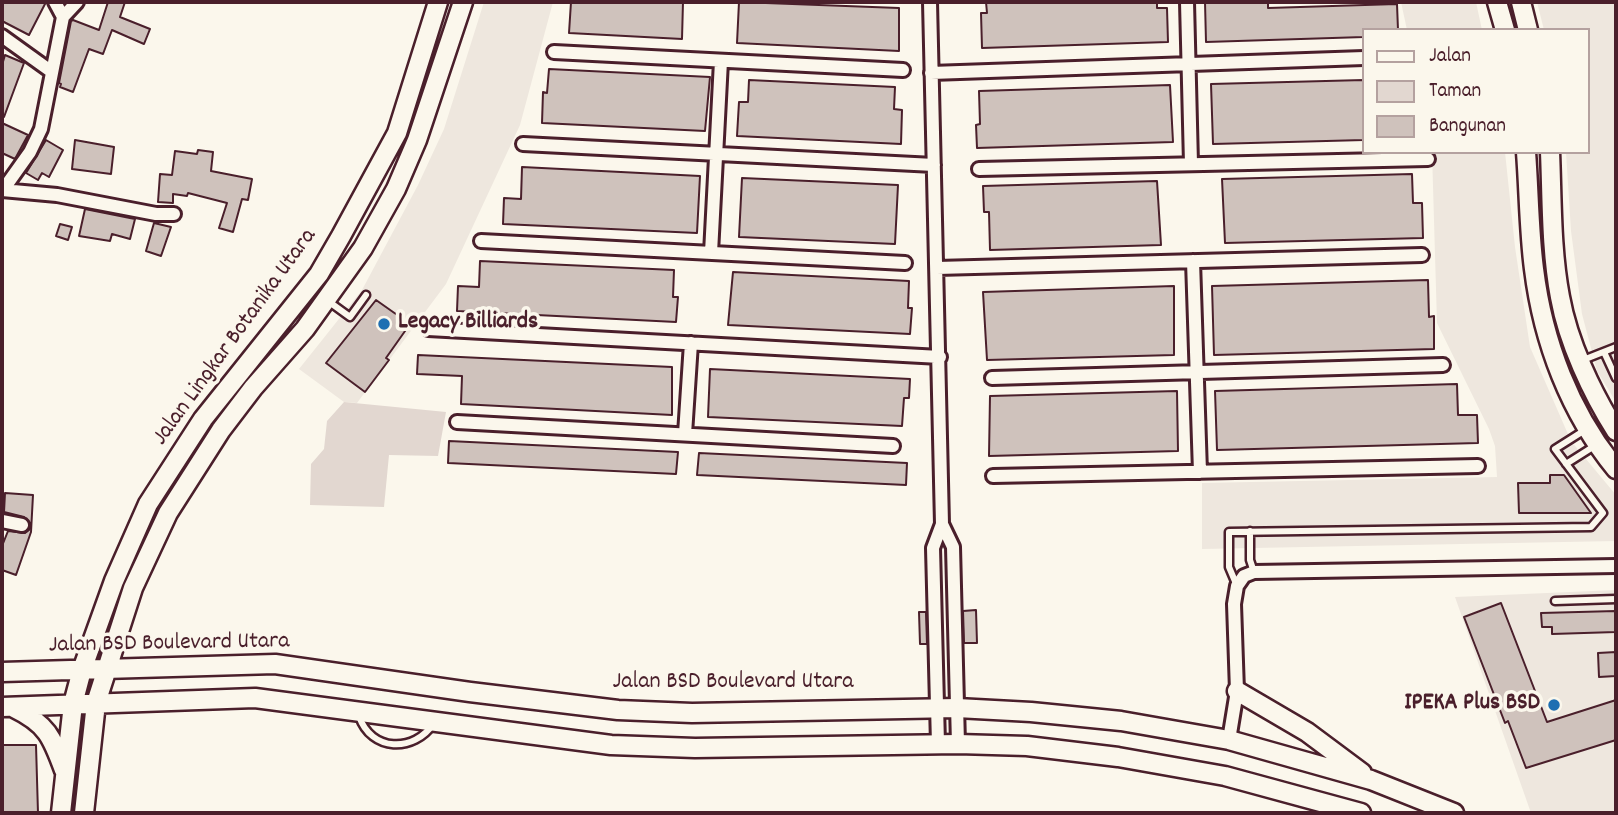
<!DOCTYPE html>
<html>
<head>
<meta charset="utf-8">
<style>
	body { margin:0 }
	#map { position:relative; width:1618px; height:815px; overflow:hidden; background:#fbf7ec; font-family:Dekko,sans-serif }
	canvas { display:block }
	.frame { position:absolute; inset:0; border:4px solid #4a1f2b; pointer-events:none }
	.legend { position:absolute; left:1362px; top:28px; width:228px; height:126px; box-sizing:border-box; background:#fbf7ec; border:2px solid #b4a19f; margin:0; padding:9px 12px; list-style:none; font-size:21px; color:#4a1f2b }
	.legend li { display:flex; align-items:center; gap:14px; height:35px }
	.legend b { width:35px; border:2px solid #b4a19f }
</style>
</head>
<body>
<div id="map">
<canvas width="1618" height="815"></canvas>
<div class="frame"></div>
<ul class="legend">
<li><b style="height:9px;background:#fbf7ec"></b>Jalan</li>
<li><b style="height:19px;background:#e2d7d0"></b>Taman</li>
<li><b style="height:19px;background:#cfc2bc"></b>Bangunan</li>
</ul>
</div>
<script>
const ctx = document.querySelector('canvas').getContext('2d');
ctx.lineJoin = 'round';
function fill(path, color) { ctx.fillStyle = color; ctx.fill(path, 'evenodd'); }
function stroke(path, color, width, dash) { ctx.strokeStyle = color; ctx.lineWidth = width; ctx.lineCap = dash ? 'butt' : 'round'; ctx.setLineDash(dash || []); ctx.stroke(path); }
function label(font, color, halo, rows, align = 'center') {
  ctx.font = font + ' Dekko,sans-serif'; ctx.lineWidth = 7; ctx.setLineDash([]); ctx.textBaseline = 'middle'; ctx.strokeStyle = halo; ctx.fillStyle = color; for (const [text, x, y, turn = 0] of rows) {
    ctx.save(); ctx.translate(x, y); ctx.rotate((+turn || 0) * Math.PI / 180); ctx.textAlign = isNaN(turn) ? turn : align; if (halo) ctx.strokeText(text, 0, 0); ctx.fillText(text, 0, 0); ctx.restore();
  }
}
const built = new Path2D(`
	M484,2H553L520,125L446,284L357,403L344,402L299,369L362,290L418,185L444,129Z
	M1401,2H1476L1482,30H1407Z
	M1537,2H1616V402L1597,371L1582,314L1571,231L1566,152H1588V30H1544Z
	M1432,152H1505L1515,247L1530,347L1571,441L1616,495V541L1202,549V483L1497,477L1495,446L1489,429L1437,323Z
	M1616,590V813H1531L1455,597Z`);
const green = new Path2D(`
	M344,402L446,412L438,456L389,455L384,507L310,505L311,464L324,449L327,421Z`);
const building = new Path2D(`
	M2,2H46L29,35L2,21Z
	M108,2H125L120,17L150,29L144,44L112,30L103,54L89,49L73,92L60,87L61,84L59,83L71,21L73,20L99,30Z
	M571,2H683L682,39L569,33Z
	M739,2L899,8V51L737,43Z
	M986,2H1157V8H1167L1168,42L982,48L981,13H987Z
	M1205,2H1268V8L1397,4L1398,30H1364V37L1206,42Z
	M5,55L24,63L4,117H2V65Z
	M549,69L710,77L705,131L542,123L543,92L547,93Z
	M749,80L895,87L894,109L902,110L901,144L737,136L739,102H748Z
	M1364,80V140L1213,144L1211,84Z
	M1170,85L1173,142L977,148L976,125L980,124L979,91Z
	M2,123L28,135L15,159L2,153Z
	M46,140L63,150L49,177L42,173L38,180L26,173Z
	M75,140L114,147L111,174L72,169Z
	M198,150L213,152L211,171L252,179L248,200L242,199L233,232L219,228L227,203L188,193L187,196L173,194V203L158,202L160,174L172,175L175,151L197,154Z
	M522,167L700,176L697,233L503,224L504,198L521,199Z
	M1412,174L1413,203H1422L1423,238L1225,243L1222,179Z
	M742,178L898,185L895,244L739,237Z
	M1157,181L1161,245L990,250L989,212H984L983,186Z
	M85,209L135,219L130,239L112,234L110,241L79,236Z
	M154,223L171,227L161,256L146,251Z
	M60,224L72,227L68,240L56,236Z
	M480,261L674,270L673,297H678L676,322L457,311L458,286L479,287Z
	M733,272L909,281L908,308H912L910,334L728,325Z
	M1428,280L1429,317L1434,316V349L1214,355L1212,286Z
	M1174,286V355L987,360L983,292Z
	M376,300L410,324L386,358L389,360L365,392L326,363Z
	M418,355L672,367V415L461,404L462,376L417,374Z
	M710,369L910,379L909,398H904L902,426L708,417Z
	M1457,384L1458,415H1477L1478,443L1217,450L1215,391Z
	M1177,391L1178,451L989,456L990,396Z
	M449,441L678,452L676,474L448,463Z
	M699,453L907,463L906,485L697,475Z
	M1550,475H1564L1591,513H1519L1518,483H1550Z
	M5,493L33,495L31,532L16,575L2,570V546L8,531L25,533L29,530L30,523L24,517L4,512Z
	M1501,603L1547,722L1616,700V740L1526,768L1508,721L1505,723L1464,617Z
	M976,610L977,643H964L963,611Z
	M1616,611V632L1552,634V627H1542L1541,613Z
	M919,612H926L927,644H920Z
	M1616,652V676L1599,677L1598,653Z
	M2,745H36L38,813H2Z`);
const lane = new Path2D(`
	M328,301L350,317L366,295
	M1604,352L1616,378
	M1583,360L1616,347
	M1566,464L1596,445
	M1250,531V560L1254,572
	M1237,586L1229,567V532L1591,527L1603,513L1555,449L1585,430
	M1555,601L1616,599
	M359,716C371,752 414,753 434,723`);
const street = new Path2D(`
	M930,2L942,524L933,548L938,744
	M1187,2L1191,164
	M63,17L77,2
	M2,36L52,72
	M554,52L903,70
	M931,73L1364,58
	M523,144L934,165
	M979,169L1428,159
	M2,190L57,195L156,214H174
	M3,190L30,152L41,129L63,17L55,2
	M481,241L905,263
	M711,253L721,61
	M1193,261L1200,472
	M937,268L1422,255
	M428,329L940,357
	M992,378L1443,365
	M457,422L893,446
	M685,434L691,343
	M993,476L1478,466
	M2,521L22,525
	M942,524L953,547L958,744
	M1229,740L1237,691L1234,604L1237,586L1244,576L1254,572L1616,566`);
const secondary = new Path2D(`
	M1497,2L1505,30
	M1521,2L1528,30
	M1526,152C1529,191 1529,231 1534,269C1543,342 1570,413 1616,469
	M1550,152C1552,200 1551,250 1560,297C1568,342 1592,393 1616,431
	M2,672L275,664L470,692L618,710L692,713L957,708L1031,712L1121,721L1229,740L1371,780L1454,813
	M1237,691L1307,732L1362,773
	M2,707L255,698L611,745L695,748L958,744L1027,746L1118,757L1225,776L1361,813
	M14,708C47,724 52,737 64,770
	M61,813L73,704L82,670L114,581L148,504L203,419L319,274L341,236L397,133L438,2
	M84,813L96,703L133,588L168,513L221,430L253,388L305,329L363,248L396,189L417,140L463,2`);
const markers = [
	[384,324,7,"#1f6fb2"],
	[1554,705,7,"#1f6fb2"]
];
const poiNames = [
	["Legacy Billiards",398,324],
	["IPEKA Plus BSD",1540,705,"right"]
];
const streetNames = [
	["Jalan Lingkar Botanika Utara",236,338,-54],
	["Jalan BSD Boulevard Utara",169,645,-1],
	["Jalan BSD Boulevard Utara",733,684]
];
fill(built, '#eee7de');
fill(green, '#e2d7d0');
fill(building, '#cfc2bc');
stroke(building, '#4a1f2b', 2);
stroke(lane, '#4a1f2b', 11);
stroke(street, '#4a1f2b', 18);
stroke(secondary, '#4a1f2b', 23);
stroke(lane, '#fbf7ec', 6);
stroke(street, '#fbf7ec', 12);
stroke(secondary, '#fbf7ec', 18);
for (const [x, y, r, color] of markers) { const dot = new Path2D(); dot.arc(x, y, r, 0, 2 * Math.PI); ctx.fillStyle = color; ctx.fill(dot); stroke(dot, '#fbf7ec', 2.5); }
label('bold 24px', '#4a1f2b', '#fbf7ec', poiNames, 'left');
label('24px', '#4a1f2b', '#fbf7ec', streetNames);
</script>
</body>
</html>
